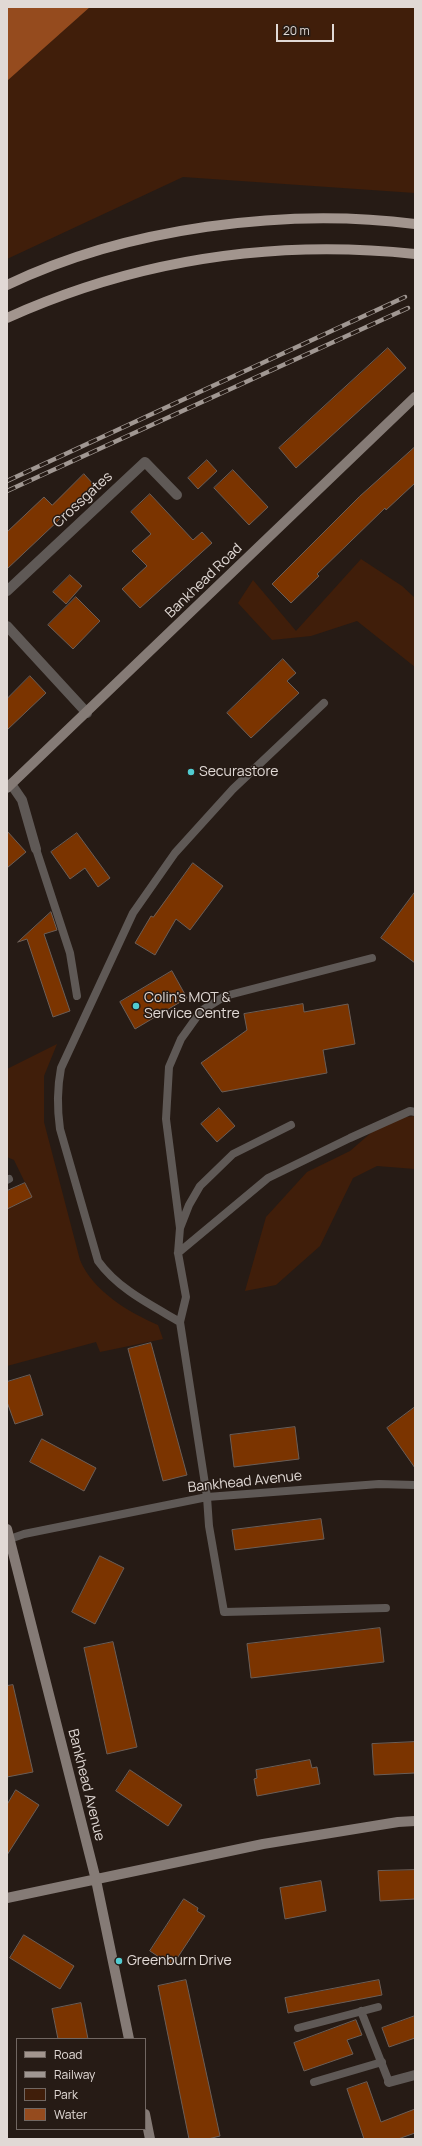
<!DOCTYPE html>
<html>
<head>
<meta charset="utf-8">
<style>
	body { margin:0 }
	#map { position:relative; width:422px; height:2146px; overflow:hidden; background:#261b15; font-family:Manrope,sans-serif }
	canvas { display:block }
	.frame { position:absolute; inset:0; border:8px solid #e1d9d5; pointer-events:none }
	.legend { position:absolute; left:16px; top:2038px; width:130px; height:92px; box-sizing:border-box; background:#261b15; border:1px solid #716762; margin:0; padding:5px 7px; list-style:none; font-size:12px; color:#e1d9d5 }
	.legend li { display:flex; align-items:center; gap:8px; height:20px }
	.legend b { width:20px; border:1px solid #716762 }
	.scale { position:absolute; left:276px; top:24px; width:58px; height:18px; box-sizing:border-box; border:2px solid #e1d9d5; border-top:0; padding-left:5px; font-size:12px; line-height:14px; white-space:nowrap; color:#e1d9d5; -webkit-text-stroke:3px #261b15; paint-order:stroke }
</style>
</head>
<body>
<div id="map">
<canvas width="422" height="2146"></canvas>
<div class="frame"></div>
<ul class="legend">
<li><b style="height:5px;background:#a2958e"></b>Road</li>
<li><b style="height:5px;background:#a09792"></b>Railway</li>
<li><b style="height:11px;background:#401e0a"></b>Park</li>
<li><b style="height:11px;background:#954b1e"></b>Water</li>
</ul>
<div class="scale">20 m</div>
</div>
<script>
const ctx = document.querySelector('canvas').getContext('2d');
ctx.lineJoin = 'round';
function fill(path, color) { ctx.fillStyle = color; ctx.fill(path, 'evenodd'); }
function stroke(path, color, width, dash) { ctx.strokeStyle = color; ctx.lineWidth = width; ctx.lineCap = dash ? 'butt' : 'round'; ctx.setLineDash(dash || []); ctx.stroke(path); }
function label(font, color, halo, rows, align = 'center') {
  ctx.font = font + ' Manrope,sans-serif'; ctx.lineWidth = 3; ctx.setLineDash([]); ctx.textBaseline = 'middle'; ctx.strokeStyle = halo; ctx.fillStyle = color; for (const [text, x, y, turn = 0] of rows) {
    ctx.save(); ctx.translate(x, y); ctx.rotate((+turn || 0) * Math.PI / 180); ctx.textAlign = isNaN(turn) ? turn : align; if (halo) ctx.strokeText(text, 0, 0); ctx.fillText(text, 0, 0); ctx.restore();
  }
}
const green = new Path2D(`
	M90,7H415V193L183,177L7,259V81Z
	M361,559L402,586L415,598V667L357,621L311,636L272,640L238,603L253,580L296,631Z
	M57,1044L44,1076V1122L80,1260C93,1291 128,1312 158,1325L163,1339L100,1352L96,1342L7,1366V1209L32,1197L14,1160L7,1157V1069Z
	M415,1116V1169L377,1166L353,1178L320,1246L276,1285L245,1291L266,1217L307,1172L350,1151L387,1119Z`);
const water = new Path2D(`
	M7,7H90L7,81Z`);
const building = new Path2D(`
	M388,348L406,368L296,468L279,448Z
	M415,447V483L386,510L385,508L317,574L319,576L291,603L272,584L359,497Z
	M207,460L217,471L198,489L188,478Z
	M233,470L268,507L249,525L214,488Z
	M84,474L95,486L7,569V532L44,497L52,505Z
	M150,494L193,540L202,532L212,543L140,608L122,589L147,566L132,551L151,534L131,512Z
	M70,575L82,586L66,604L53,592Z
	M76,597L100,621L73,649L48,625Z
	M283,659L296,673L287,681L299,693L251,738L227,713Z
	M30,676L46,693L7,730V699Z
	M7,831L26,852L7,868Z
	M77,833L110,878L98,887L85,868L70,879L51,852Z
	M193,863L223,886L190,930L176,919L155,955L135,943L151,916L153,917Z
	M415,892V963L381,938Z
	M51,912L57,930L44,934L70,1011L53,1017L27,939L18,942Z
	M172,971L187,998L135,1029L120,1002Z
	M303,1004L304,1012L348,1004L355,1044L323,1050L327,1073L222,1092L201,1063L247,1030L244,1014Z
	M219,1108L235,1126L217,1142L201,1124Z
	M25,1183L32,1197L7,1209V1191Z
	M151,1343L187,1475L163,1481L128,1349Z
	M30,1375L43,1415L15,1424L7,1402V1382Z
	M415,1407V1468L387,1428Z
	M295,1427L299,1459L234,1467L230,1435Z
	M42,1439L96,1468L84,1491L30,1462Z
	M321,1519L324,1539L235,1550L232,1530Z
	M100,1556L124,1568L95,1624L72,1612Z
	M380,1628L384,1662L251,1678L247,1644Z
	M113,1642L137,1747L107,1754L84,1648Z
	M13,1685L33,1772L7,1777V1686Z
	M415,1742V1773L374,1775L372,1744Z
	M310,1760L312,1768L317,1767L320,1784L257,1796L254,1779L257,1778L256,1770Z
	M130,1770L182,1805L168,1826L116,1791Z
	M16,1790L39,1805L7,1855V1805Z
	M415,1870V1899L380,1901L378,1871Z
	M321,1881L326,1911L285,1919L280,1888Z
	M184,1899L198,1908L197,1911L205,1916L172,1966L150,1951Z
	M24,1935L74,1966L60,1989L10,1958Z
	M186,1980L220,2136L208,2139H189L158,1986Z
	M379,1980L382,1995L288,2013L285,1998Z
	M81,2003L88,2039H58L52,2009Z
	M415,2016V2038L389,2047L382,2028Z
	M356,2020L362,2035L347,2040L353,2054L304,2071L294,2043Z
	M367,2082L381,2122L415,2109V2133L398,2139H364L347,2089Z`);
const lane = new Path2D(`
	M324,703L233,789L175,853L133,913L61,1068C57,1089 57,1108 60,1129L98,1261C118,1289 151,1305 180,1322L207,1497L209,1526L224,1612L386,1608
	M36,849L70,953L77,996
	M7,1180L9,1179
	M180,1228L166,1119L169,1067L181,1039L201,1011L225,996L372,958
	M178,1253L268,1178L350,1138L410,1111L415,1112
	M180,1322L186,1297L178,1253L180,1228L189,1205L200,1186L233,1154L291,1125
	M7,1540L24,1534L207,1497L379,1484L415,1485
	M361,2011L389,2082
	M298,2028L378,2007
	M314,2082L382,2062`);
const street = new Path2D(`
	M7,591L145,462L177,495
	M7,626L87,713
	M11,784L22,800L36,849
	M389,2082L415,2075`);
const secondary = new Path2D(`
	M7,788L415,397
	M7,1529L96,1880L129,2039
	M7,1898L263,1844L398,1822L415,1821
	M145,2114L150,2139`);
const primary = new Path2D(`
	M7,285C126,228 285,207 415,224
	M7,318C138,259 272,239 415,254`);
const rail = new Path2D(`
	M7,481L405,297
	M7,491L408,308`);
const markers = [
	[191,772,4,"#51ccd1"],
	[136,1006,4,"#51ccd1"],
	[119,1961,4,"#51ccd1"]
];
const streetNames = [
	["Crossgates",83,500,-43],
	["Bankhead Road",204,581,-44],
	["Bankhead Avenue",245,1482,-6],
	["Bankhead Avenue",86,1785,76]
];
const poiNames = [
	["Securastore",199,772],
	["Colin's MOT &",144,998],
	["Service Centre",144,1014],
	["Greenburn Drive",127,1961]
];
fill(green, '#401e0a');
fill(water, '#954b1e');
fill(building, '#7b3400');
stroke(building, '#6b5e57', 1);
stroke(lane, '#5f5956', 8);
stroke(street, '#5f5956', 10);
stroke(secondary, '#857b76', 10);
stroke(primary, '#a2958e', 10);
stroke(rail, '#a09792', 4.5);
stroke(rail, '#261b15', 3, [9]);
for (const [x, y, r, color] of markers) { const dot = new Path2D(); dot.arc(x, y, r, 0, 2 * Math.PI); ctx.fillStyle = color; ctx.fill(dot); stroke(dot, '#261b15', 1.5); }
label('14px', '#e1d9d5', '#261b15', streetNames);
label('14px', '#e1d9d5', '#261b15', poiNames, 'left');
</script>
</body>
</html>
